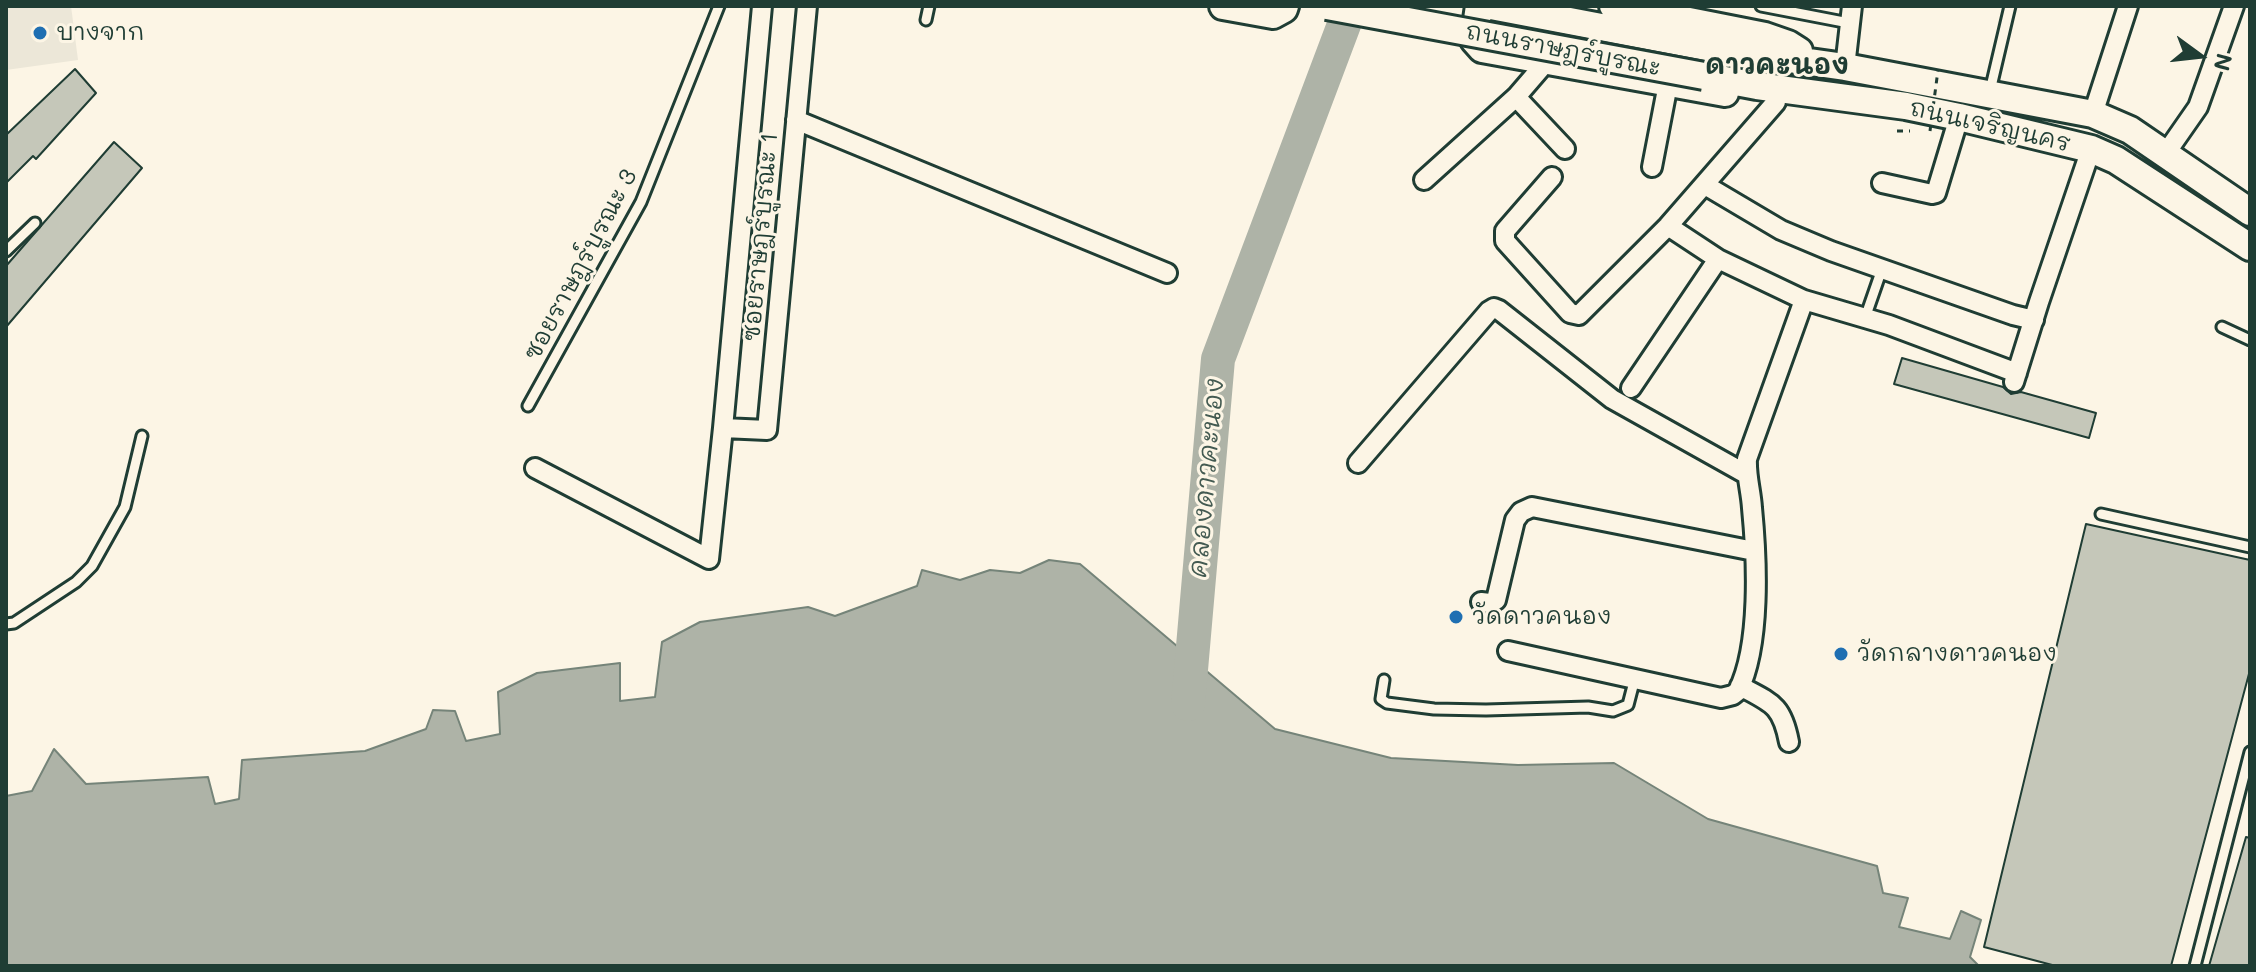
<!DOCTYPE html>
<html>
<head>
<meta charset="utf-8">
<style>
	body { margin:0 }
	#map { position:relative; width:2256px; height:972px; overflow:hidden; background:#fcf5e5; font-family:Mali,sans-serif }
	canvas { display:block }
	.frame { position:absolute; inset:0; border:8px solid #1f3d34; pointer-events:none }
	.north { position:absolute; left:2160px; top:16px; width:80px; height:80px; -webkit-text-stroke:6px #fcf5e5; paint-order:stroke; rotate:105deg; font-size:22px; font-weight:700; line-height:32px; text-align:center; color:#1f3d34 }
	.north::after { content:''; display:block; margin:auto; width:28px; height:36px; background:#1f3d34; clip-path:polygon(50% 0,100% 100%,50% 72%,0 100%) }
</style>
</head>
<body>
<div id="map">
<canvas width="2256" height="972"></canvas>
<div class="frame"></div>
<div class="north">N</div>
</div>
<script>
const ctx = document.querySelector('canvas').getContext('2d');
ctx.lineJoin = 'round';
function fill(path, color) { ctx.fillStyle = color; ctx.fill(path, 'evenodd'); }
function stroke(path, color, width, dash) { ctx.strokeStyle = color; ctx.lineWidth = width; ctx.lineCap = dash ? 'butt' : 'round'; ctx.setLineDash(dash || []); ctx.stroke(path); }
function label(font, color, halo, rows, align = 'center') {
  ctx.font = font + ' Mali,"Playpen Sans Thai",sans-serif'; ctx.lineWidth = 6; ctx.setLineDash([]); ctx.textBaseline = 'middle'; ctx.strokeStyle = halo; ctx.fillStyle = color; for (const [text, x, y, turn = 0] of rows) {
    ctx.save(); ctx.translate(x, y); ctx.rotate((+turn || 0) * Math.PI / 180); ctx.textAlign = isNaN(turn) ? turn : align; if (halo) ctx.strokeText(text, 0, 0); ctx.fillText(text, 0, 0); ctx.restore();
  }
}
const built = new Path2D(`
	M6,6H71L78,60L6,70Z`);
const water = new Path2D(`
	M1049,560L1080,564L1275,729L1391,758L1518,765L1614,763L1708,819L1877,866L1883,893L1908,898L1899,927L1950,939L1961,911L1981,920L1970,957L1979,966H6V796L32,791L54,749L86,784L208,777L215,804L239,799L242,760L365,751L426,729L433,710L455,711L466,741L500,734L498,692L537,673L620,663V701L655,697L662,642L700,622L808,607L835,616L917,586L922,570L960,580L990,570L1020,573Z`);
const river = new Path2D(`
	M1188,704L1218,359L1351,6`);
const building = new Path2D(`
	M75,69L96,93L36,159L33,156L6,183V135Z
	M114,142L142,168L6,327V266Z
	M1902,358L2003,387L2011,394L2021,392L2096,413L2089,438L1894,384Z
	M2086,524L2250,560V670L2171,966H2056L1984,947Z
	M2246,837L2250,838V966H2209Z`);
const path = new Path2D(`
	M1897,131H1910`);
const lane = new Path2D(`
	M1761,6L1849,23
	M926,20L929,6
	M1990,91L2010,6
	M6,251L35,223
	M1865,318L1882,269
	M2222,327L2250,340
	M528,406L641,202L719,6
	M2101,514L2250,547
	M6,624L14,623L76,582L92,566L125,507L142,436
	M1384,680L1381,699L1387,703L1434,709L1486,710L1588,707L1613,711L1628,705L1635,678
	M2195,966L2250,752`);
const street = new Path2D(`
	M1845,67L1852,6
	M1516,97L1565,149
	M2093,114L2128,6
	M796,120L1167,273
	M2166,153L2198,107L2234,6
	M1652,167L1668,84
	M1552,177L1505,231V241L1570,313L1579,315L1668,226L1776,102
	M1424,180L1516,97L1547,61
	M1882,183L1932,194L1936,193L1959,117
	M1705,185L1781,230L1831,251L2013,315L2034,320
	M1668,226L1718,259L1804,300L1889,325L2017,373
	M2014,382L2039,302L2091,149
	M1631,388L1718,259
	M723,428L767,430L807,6
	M1358,463L1489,311L1494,308L1499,310L1612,399L1746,474
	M535,468L709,559L723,428L762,6
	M1481,602L1490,603L1496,600L1515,520L1521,512L1532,507L1754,551
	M1508,651L1721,698L1733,695L1738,691C1761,645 1757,559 1752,508C1751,491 1746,476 1747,459L1804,300
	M1740,686C1772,703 1782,705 1789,742`);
const secondary = new Path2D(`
	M1223,6L1273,15L1284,9L1285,6
	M1479,6L1474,40L1482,49L1725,93
	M1491,6L1711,48L1845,67L2093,114L2130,130L2250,212
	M1613,6L1765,36L1788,44L1799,51
	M1704,76L1757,86L1906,106L1959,117L2091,149L2116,160L2250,247`);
const pathBridge = new Path2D(`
	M1930,131L1938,70`);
const secondaryBridge = new Path2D(`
	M1327,6L1704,76`);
const markers = [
	[40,33,8,"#1f6fb2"],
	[1456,617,8,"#1f6fb2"],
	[1841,654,8,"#1f6fb2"]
];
const poiNames = [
	["บางจาก",56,33],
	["วัดดาวคนอง",1472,617],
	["วัดกลางดาวคนอง",1857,654]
];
const streetNames = [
	["ถนนราษฎร์บูรณะ",1563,50,11],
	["ถนนเจริญนคร",1990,126,13],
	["ซอยราษฎร์บูรณะ 1",761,237,-85],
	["ซอยราษฎร์บูรณะ 3",581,265,-62]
];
const waterNames = [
	["คลองดาวคะนอง",1207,478,-85]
];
const quarterNames = [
	["ดาวคะนอง",1777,65]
];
fill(built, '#ece7d8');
fill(water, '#aeb3a7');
stroke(water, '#758479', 2);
stroke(river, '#aeb3a7', 34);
fill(building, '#c5c7b9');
stroke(building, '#1f3d34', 2);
stroke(lane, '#1f3d34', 15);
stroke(street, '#1f3d34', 24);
stroke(secondary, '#1f3d34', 32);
stroke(path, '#1f3d34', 3, [6, 6]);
stroke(lane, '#fcf5e5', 9);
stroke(street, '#fcf5e5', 18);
stroke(secondary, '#fcf5e5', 26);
stroke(secondaryBridge, '#1f3d34', 32, []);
stroke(pathBridge, '#1f3d34', 3, [6, 6]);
stroke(secondaryBridge, '#fcf5e5', 26);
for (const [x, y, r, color] of markers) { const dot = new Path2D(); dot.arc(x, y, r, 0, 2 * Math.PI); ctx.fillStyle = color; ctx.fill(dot); stroke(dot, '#fcf5e5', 3); }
label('24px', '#1f3d34', '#fcf5e5', poiNames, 'left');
label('24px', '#1f3d34', '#fcf5e5', streetNames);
label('italic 26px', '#435a51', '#fcf5e5', waterNames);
label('bold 28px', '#1f3d34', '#fcf5e5', quarterNames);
</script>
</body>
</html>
